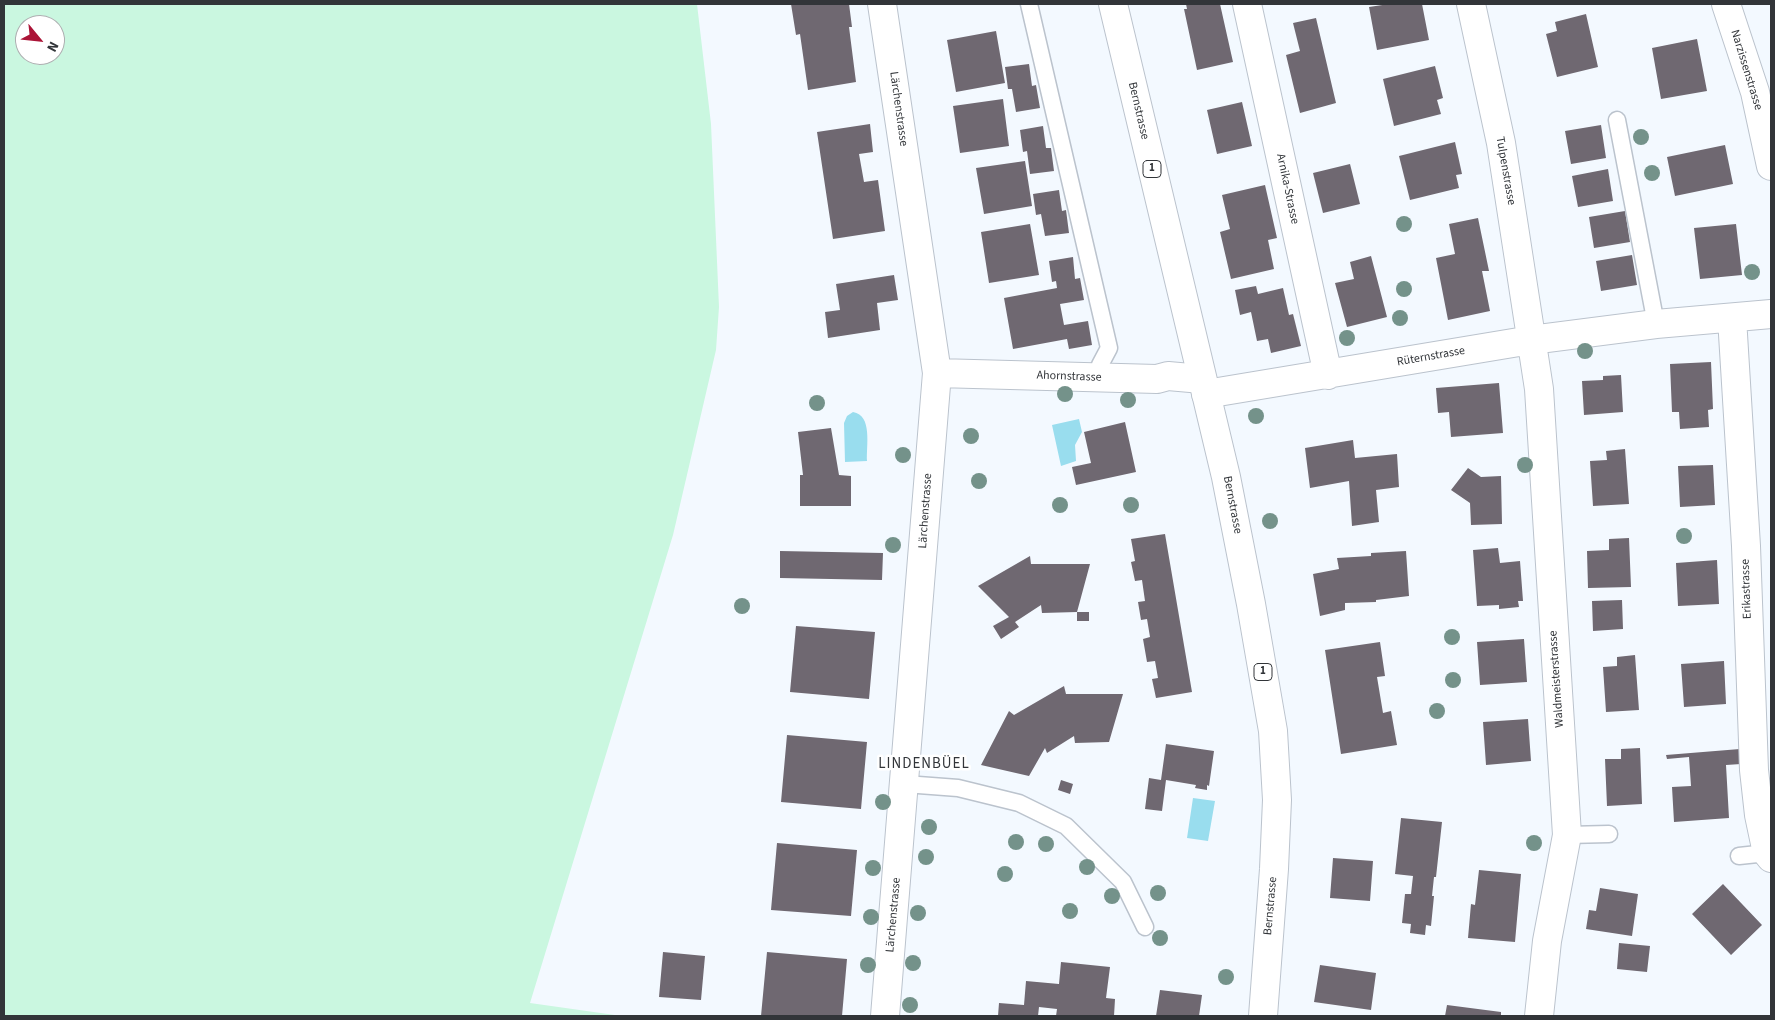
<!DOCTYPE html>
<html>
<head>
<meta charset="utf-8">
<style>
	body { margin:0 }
	#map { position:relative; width:1775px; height:1020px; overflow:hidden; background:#f3f9ff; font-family:"Source Sans 3",sans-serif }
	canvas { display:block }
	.frame { position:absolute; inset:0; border:5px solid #323539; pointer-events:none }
	.north { position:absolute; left:15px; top:15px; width:50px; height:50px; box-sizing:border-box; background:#fff; border:1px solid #adaeb0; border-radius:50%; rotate:118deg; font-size:14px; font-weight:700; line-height:20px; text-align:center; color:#323539 }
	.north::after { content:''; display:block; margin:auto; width:18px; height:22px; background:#ab1437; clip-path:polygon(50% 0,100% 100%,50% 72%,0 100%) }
</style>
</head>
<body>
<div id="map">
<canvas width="1775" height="1020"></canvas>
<div class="frame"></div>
<div class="north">N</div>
</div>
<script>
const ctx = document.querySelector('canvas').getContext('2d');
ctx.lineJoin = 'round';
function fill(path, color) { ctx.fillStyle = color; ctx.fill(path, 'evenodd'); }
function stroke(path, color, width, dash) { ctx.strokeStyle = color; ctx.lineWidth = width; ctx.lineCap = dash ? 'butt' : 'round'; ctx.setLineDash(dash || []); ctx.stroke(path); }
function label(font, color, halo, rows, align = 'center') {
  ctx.font = font + ' "Source Sans 3",sans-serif'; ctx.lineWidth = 5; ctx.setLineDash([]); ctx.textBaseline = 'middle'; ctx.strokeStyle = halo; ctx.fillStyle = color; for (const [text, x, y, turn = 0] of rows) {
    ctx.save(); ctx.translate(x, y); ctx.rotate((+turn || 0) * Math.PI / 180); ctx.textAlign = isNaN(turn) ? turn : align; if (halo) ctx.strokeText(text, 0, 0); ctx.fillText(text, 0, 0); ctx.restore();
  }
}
const green = new Path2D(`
	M4,4H697L711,124L719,307L716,350L673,535L530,1003L622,1016H4ZM25,25H55V55H25Z`);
const water = new Path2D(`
	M853,412C873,415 866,447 867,461L845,462L844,423L847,416Z
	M1079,419L1082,432L1075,445L1076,461L1061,466L1052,425Z
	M1193,798L1215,801L1208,841L1187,838Z`);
const building = new Path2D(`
	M791,4H849L852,27H849L856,82L808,90L800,34L796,35Z
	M1186,4H1220L1233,62L1197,70L1184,9H1187Z
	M1389,4H1422L1429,40L1377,50L1369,7Z
	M1586,14L1598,67L1557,77L1546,34L1557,31L1555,22Z
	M1316,18L1336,103L1300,113L1286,55L1300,51L1293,23Z
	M996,31L1005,83L956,92L947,40Z
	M1697,39L1707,91L1661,99L1652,48Z
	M1029,64L1032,86L1036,85L1040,108L1016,112L1012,89H1008L1005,67Z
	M1435,66L1443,98L1437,100L1441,114L1394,126L1383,79Z
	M1003,99L1009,146L960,153L953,106Z
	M1242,102L1252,146L1217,154L1207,110Z
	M870,124L873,152L859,154L864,182L878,180L885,231L833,239L817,132Z
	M1601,125L1606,158L1571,164L1565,131Z
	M1043,126L1046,148H1051L1054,171L1030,174L1027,151L1023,152L1020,130Z
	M1455,142L1462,174L1456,175L1459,188L1410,200L1399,156Z
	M1725,145L1733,184L1675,196L1667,157Z
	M1025,161L1032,206L984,214L976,168Z
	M1350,164L1360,204L1323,213L1313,173Z
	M1608,169L1613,201L1578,207L1572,176Z
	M1265,185L1277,238L1268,240L1274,269L1231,279L1220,232L1230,229L1222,195Z
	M1059,190L1062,211L1066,210L1069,233L1045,236L1041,214L1036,215L1033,194Z
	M1625,211L1630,242L1594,248L1589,217Z
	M1478,218L1489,271H1482L1490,311L1448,320L1436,258L1455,254L1449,224Z
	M1030,224L1039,275L989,283L981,232Z
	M1736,224L1742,275L1700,279L1694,228Z
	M1632,255L1637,285L1601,291L1596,261Z
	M1371,256L1387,317L1347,327L1335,283L1354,279L1350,262Z
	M1073,257L1075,279L1080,278L1084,300L1060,304L1064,325L1088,321L1092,345L1069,349L1067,339L1013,349L1004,298L1057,288L1056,281L1052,282L1049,261Z
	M894,275L898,300L877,303L880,330L828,338L825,312L840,310L836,284Z
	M1256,286L1258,294L1283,288L1289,315L1293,314L1301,346L1271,353L1268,339L1257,341L1251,312L1240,315L1235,290Z
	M1711,362L1713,409L1708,410L1709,427L1680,429L1679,412H1672L1670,364Z
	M1621,375L1623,412L1584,415L1582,381L1603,380V376Z
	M1499,383L1503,433L1451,437L1449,412L1438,413L1436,388Z
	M1125,422L1136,472L1076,485L1072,467L1091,463L1084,432Z
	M831,428L839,475L851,476V506H800V475H803L798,432Z
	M1353,440L1355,458L1397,454L1399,487L1376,490L1379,522L1352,526L1349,481L1310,488L1305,448Z
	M1625,449L1629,504L1593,506L1590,461L1607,460L1606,451Z
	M1713,465L1715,505L1680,507L1678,466Z
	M1468,468L1481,477L1501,476L1502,524L1471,525L1470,503L1451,490Z
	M1165,534L1192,692L1156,698L1152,679L1158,678L1155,661L1147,662L1143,639L1150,637L1147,619L1141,620L1138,602L1145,601L1142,580L1135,581L1131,562L1135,561L1131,539Z
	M1629,538L1631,587L1588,588L1587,551L1609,550V539Z
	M1498,548L1500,563L1520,561L1523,601H1518L1519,607L1499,609V605L1477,606L1473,550Z
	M780,551L883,553L882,580L780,578Z
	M1406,551L1409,596L1376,600V602L1345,603V610L1320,616L1313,574L1339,569L1337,558L1371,556V553Z
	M1030,556L1031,564H1090L1077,612L1042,613L1041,605L1015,622L1019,627L1001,639L993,626L1009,617L978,586Z
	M1717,560L1719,604L1678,606L1676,563Z
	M1622,600L1623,629L1593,631L1592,601Z
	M1077,612H1089V621H1077Z
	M796,626L875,632L869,699L790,692Z
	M1524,639L1527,682L1480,685L1477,642Z
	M1380,642L1385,676L1377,677L1383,713L1391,711L1397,745L1341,754L1325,650Z
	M1635,655L1639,710L1606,712L1603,667L1617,666V657Z
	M1724,661L1726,704L1684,707L1681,664Z
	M1064,686L1066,694H1123L1109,742L1075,743L1074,736L1047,753L1045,748L1029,776L981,765L1009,711L1014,715Z
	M1528,719L1531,761L1486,765L1483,722Z
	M787,735L867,742L861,809L781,802Z
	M1166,744L1214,751L1209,786L1207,785V790L1195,788L1196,785L1166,780L1162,811L1145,809L1149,778L1161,780Z
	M1640,748L1642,804L1607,806L1605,759H1621V749Z
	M1740,749L1741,764L1726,765L1729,818L1674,822L1672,787L1691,786L1689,757L1667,759L1666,755Z
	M1061,780L1073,784L1070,794L1058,790Z
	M1401,818L1442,822L1436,877H1434L1432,896H1434L1431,926L1426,925L1425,935L1410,933L1411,924L1402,923L1405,894H1411L1413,876L1395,874Z
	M777,843L857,850L851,916L771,910Z
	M1333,858L1373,861L1370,901L1330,898Z
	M1479,870L1521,874L1515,942L1468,938L1471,904L1475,905Z
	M1723,884L1762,925L1731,955L1692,914Z
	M1600,888L1638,894L1632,936L1586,929L1589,910L1596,911Z
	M1619,943L1650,946L1647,972L1617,969Z
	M663,952L705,956L701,1000L659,997Z
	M767,952L847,959L842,1016H761Z
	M1061,962L1110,967L1106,998L1115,999L1114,1016H1056L1057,1009L1039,1007L1038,1016H998L999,1003L1024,1005L1026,981L1059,984Z
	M1320,965L1376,973L1371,1010L1314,1002Z
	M1160,990L1202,995L1199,1016H1156Z
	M1447,1005L1501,1012V1016H1445Z`);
const lane = new Path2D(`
	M1029,4L1109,348L1100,365L1101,377
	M1617,120L1656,324
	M905,784L958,788L1019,803L1066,826L1123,882L1145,927
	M1567,835L1609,834
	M1739,856L1767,853`);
const street = new Path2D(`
	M882,4L937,373L885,1016
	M1247,4L1328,375
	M1471,4L1501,143L1539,389L1567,835L1547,941L1539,1016
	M1726,4L1755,92L1771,166
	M1732,318L1746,546L1754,770L1759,815L1767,853L1771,858
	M937,373L1157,379L1168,376L1202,379
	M1206,394L1531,340L1656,324L1771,314`);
const primary = new Path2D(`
	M1113,4L1226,477L1251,604L1273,731L1277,800L1274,869L1263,1016`);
const trees = [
	[1641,137],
	[1652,173],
	[1404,224],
	[1752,272],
	[1404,289],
	[1400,318],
	[1347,338],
	[1585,351],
	[1065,394],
	[1128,400],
	[817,403],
	[1256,416],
	[971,436],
	[903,455],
	[1525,465],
	[979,481],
	[1060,505],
	[1131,505],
	[1270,521],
	[1684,536],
	[893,545],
	[742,606],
	[1452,637],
	[1453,680],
	[1437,711],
	[883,802],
	[929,827],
	[1016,842],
	[1534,843],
	[1046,844],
	[926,857],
	[1087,867],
	[873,868],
	[1005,874],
	[1158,893],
	[1112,896],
	[1070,911],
	[918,913],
	[871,917],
	[1160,938],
	[913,963],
	[868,965],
	[1226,977],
	[910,1005]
];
const shields = [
	[1152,169,18],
	[1263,672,18]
];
const shieldNames = [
	["1",1152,169],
	["1",1263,672]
];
const streetNames = [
	["Narzissenstrasse",1746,70,73],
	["Lärchenstrasse",898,109,82],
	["Bernstrasse",1138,111,77],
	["Tulpenstrasse",1505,171,80],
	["Arnika-Strasse",1287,189,78],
	["Rüternstrasse",1431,357,-10],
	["Ahornstrasse",1069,377,2],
	["Bernstrasse",1232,505,79],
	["Lärchenstrasse",926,511,-86],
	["Erikastrasse",1747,589,-92],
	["Waldmeisterstrasse",1557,679,-94],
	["Bernstrasse",1271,906,-85],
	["Lärchenstrasse",894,915,-85]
];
const quarterNames = [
	["LINDENBÜEL",924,765]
];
fill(green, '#caf7e0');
fill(water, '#9de');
fill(building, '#6f6871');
stroke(lane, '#bbc3cd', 19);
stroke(street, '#bbc3cd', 30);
stroke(primary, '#bbc3cd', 30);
stroke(lane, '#fff', 16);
stroke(street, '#fff', 28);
stroke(primary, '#fff', 28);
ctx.fillStyle = '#74928a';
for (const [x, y] of trees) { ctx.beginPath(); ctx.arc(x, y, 8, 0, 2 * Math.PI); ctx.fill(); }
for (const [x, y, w] of shields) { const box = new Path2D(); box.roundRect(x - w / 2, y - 8.5, w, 17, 4); ctx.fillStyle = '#fff'; ctx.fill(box); stroke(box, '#323539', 1); }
label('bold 11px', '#323539', null, shieldNames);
label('12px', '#323539', '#fff', streetNames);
ctx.letterSpacing = '1px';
label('15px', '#323539', '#fff', quarterNames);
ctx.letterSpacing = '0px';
</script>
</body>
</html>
